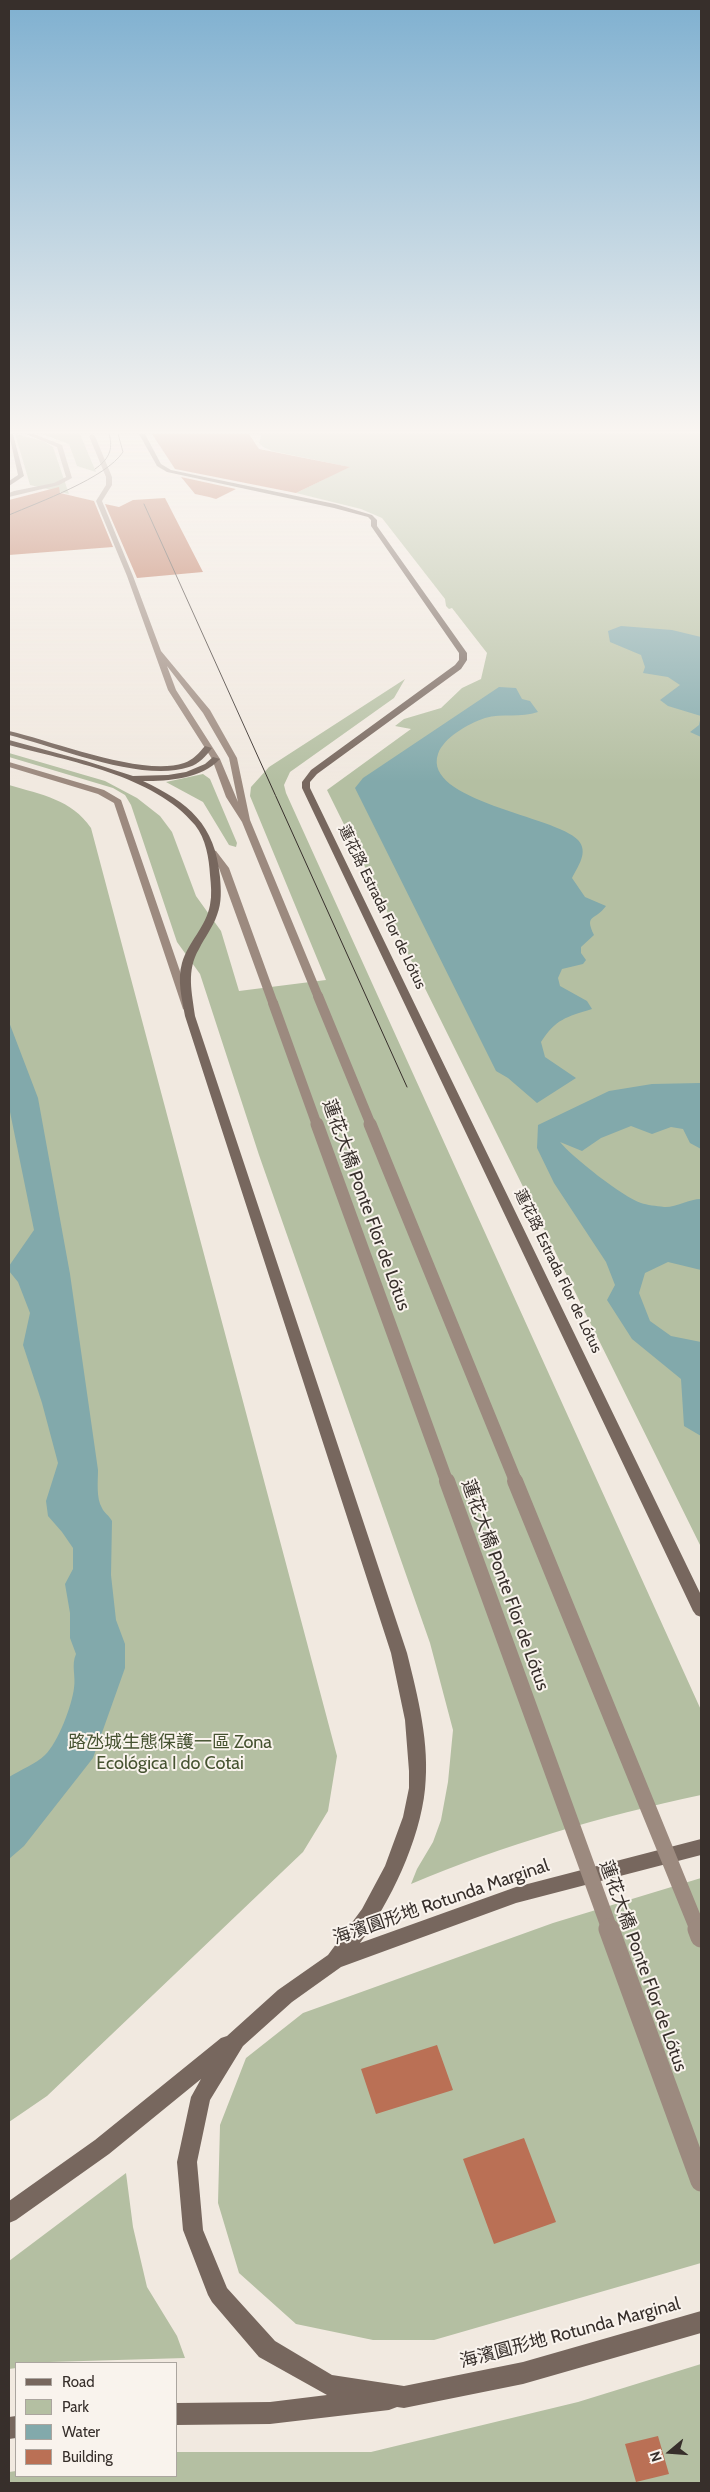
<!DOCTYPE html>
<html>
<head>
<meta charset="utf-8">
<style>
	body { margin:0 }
	#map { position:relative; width:710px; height:2492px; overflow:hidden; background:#f1e9e0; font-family:Cabin,sans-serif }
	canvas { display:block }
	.frame { position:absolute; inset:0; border:10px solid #372f2b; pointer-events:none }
	.legend { position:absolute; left:15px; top:2362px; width:162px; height:115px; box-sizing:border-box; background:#f9f3ed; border:1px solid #aba59f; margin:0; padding:6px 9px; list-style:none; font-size:15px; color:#372f2b }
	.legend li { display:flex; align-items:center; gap:10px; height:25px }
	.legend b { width:25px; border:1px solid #aba59f }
	.north { position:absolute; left:645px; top:2427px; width:50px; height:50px; -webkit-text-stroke:4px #f9f3ed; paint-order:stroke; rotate:252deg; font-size:14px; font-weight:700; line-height:20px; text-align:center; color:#372f2b }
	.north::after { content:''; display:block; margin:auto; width:18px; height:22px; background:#372f2b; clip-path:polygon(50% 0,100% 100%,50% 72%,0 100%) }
</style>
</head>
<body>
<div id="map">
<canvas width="710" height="2492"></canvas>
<div class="frame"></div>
<ul class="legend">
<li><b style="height:6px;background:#77675e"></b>Road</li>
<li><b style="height:14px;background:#b4bfa2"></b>Park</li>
<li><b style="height:14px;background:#82a9ab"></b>Water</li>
<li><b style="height:14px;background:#ba7055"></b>Building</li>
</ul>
<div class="north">N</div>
</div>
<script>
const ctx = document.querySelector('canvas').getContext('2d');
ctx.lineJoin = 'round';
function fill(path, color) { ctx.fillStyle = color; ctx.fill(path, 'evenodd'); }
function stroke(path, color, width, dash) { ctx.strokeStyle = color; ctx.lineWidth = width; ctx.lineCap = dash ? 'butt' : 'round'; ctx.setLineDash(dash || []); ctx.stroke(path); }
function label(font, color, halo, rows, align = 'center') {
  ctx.font = font + ' Cabin,"Noto Sans SC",sans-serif'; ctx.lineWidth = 4; ctx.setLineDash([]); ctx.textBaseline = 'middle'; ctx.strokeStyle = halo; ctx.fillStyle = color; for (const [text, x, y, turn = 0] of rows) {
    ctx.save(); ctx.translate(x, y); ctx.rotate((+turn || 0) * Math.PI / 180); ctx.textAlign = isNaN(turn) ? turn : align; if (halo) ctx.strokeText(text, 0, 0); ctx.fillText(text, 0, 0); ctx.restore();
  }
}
const green = new Path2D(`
	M15,434L43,441L53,447L69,494L30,485Z
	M42,434H80L96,472L77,466L69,444Z
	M259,434H701V1547L327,790L411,729L395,726L404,719L441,708L462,688L481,679L487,653L452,608L449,609L446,606L445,599L382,518L361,509L296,493L349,467L272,451L263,447L259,443L261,436Z
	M405,679L394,698L290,772L284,785L286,793L701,1710V1795C602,1816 504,1845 411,1884L417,1869L433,1842L441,1820L448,1782L453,1730L430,1643L259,1155L200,974L177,942L131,805L125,795L113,788L9,757V753L105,781L137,798L160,816L172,832L196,896L221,931L239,991L326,980L250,796L251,787L269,767Z
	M203,774L210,779L237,843L236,847L229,845L203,802L166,782Z
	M9,785C42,795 71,799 91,828L337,1756L328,1811L303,1852L47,2096L9,2122Z
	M701,1878V2263L434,2340H373L296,2324L239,2273L218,2203L220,2125L246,2058L303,2013L553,1923Z
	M126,2173L133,2227L147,2287L177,2336L185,2358L16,2363V2368L9,2369V2261Z
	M701,2364V2483H9V2472L16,2471V2476H176V2452H371L578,2402Z`);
const water = new Path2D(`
	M621,626L672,630L701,637V737L690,732L699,725L701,716L668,706L660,700L680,685L668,677L643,673L645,667L641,655L610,642L608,631Z
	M499,687L516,688L522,699L530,701L538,712C521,718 502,713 485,718C468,724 444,737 438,754C422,801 556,816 578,840C589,852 578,866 572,878L585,897L606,906C595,921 584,914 594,935L581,947V953L586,960L583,964L562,969L558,978L560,986L587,1001L592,1009C566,1017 556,1019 541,1042L545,1057L576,1078L537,1103L508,1078L496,1071L355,788L363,778Z
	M9,1022L38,1098L70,1274L98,1470C98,1481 96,1498 102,1508C104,1513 109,1515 112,1521L111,1575L116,1620L125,1644V1668L93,1758L24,1846L9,1859V1777C20,1770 36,1764 45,1755C58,1743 72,1705 74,1688C76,1676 71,1665 76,1654L70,1638V1613L65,1584L73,1569V1548L62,1532L48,1516L46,1501L58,1463L42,1403L23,1345L30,1313L18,1282L9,1271V1266L34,1230L9,1107Z
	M700,1083L701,1149L690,1143L683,1129L671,1127L652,1134L631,1126L601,1138L582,1151L560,1142C572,1157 623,1197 641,1203C647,1205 656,1206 664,1207C675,1208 689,1199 701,1199V1270L668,1262L645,1273L639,1293L650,1321L671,1336L701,1342V1436L684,1426L681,1379L632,1339L607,1300L615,1285L606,1262L554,1183L537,1148L538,1125L609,1091L652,1084Z`);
const building = new Path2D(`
	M152,434H249L259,449L350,467L296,493L175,469Z
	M181,477L236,489L216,499L209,497L195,494Z
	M59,487L60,493L94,501L113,547L9,555V500Z
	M165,498L203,572L137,578L105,504L119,507L133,500Z
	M437,2045L453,2090L376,2114L361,2069Z
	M524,2138L556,2222L494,2244L463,2159Z
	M658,2436L669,2474L636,2482L625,2444Z`);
const secondary = new Path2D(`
	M26,434H34L62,445L72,478L59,485L9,497V493L14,491L54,483L66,477L57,447Z
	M92,434L95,436L112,477V485L102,501L133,576L161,651L210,710L237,758L250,820L323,996L322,998H314L313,996L242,822L226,797L212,759L168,690L127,576L96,501L106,485V477L89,436ZM167,666L203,713L229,758L238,802L220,759L176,690Z
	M9,762L104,790L121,800L193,1009L192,1011L188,1012L183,1009L114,803L98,794L9,767Z
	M213,850L216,851L229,868L278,1003L277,1005H269L268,1003L219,868L208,853Z`);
const primary = new Path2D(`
	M9,434H13L24,476L9,486V481L18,475Z
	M139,434H145L161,464L171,470L335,504L372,515L377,520V526L467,653V660L461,669L317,774L310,782V788L701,1595V1617L696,1615L693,1611L302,788V782L311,770L455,665L459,660V653L371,526V520L368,517L334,508L167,472L157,466Z
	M9,731C53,741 142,777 184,763C193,760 199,753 205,746L212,748C206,756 199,764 189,767C142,783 57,747 9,735Z
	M9,740L86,761L133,776L168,775L186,772L205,764L213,757L220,759C201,779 169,781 143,781C189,803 215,824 220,877C221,890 222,902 217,915C213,927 205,937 199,949C186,971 192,992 195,1016L407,1653C418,1697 430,1744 425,1789C420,1840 390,1903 360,1943L516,1887L701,1839V1855L516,1903L341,1967L292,2002L243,2046L210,2100L197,2162L203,2230L227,2288L275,2341L332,2375L404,2386L523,2362L701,2311V2333L523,2384L404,2408L397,2407L389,2410L270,2424L176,2425V2403L270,2402L327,2395L259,2357L212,2302L208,2295L183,2230L177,2162L191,2097L201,2079L109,2154L16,2220L9,2223V2201L95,2140L221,2038L227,2036L278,1990L328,1955L362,1909L385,1866L403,1817L409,1788V1771L405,1720L391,1653L185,1016C182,999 177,980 182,963C188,942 206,927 210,905C212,895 211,885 210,875C209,858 206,839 195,825C154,775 68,761 9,745Z
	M16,2416V2438L9,2439V2417Z`);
const tram = new Path2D(`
	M95,469C108,460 114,450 109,434
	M144,504L407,1087
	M9,515C39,502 106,478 123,452L118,434`);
const secondaryBridgeFar3 = new Path2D(`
	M318,996L371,1125
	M273,1003L317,1125`);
const secondaryBridgeFar2 = new Path2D(`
	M317,1124L447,1482
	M370,1124L516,1482`);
const secondaryBridgeFar1 = new Path2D(`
	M447,1481L610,1930
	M515,1481L698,1930`);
const secondaryBridge = new Path2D(`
	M609,1929L701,2181
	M698,1929L701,1937`);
const streetNames = [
	["蓮花路 Estrada Flor de Lótus",382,907,64],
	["蓮花路 Estrada Flor de Lótus",558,1271,64]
];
const nearStreetnames = [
	["蓮花大橋 Ponte Flor de Lótus",366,1205,70],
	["蓮花大橋 Ponte Flor de Lótus",505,1585,70],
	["海濱圓形地 Rotunda Marginal",441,1902,-19],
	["蓮花大橋 Ponte Flor de Lótus",643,1966,70],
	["海濱圓形地 Rotunda Marginal",570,2333,-15]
];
const nearParknames = [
	["路氹城生態保護一區 Zona",170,1743],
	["Ecológica I do Cotai",170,1764]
];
fill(green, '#b4bfa2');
fill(water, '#82a9ab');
fill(building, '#ba7055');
fill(secondary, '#9c8a7f');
fill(primary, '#77675e');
stroke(tram, '#372f2b', 1);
stroke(secondaryBridgeFar3, '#9c8a7f', 10);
stroke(secondaryBridgeFar2, '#9c8a7f', 13);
stroke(secondaryBridgeFar1, '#9c8a7f', 16);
stroke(secondaryBridge, '#9c8a7f', 21);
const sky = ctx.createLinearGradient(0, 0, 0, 782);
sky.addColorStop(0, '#7fb0d0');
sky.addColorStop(0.55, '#f9f5f1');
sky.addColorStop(1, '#f9f5f100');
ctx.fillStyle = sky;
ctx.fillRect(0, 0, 710, 782);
label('15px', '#372f2b', '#f9f3ed', streetNames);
label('18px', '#372f2b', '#f9f3ed', nearStreetnames);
label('18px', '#465331', '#f9f3ed', nearParknames);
</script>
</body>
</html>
